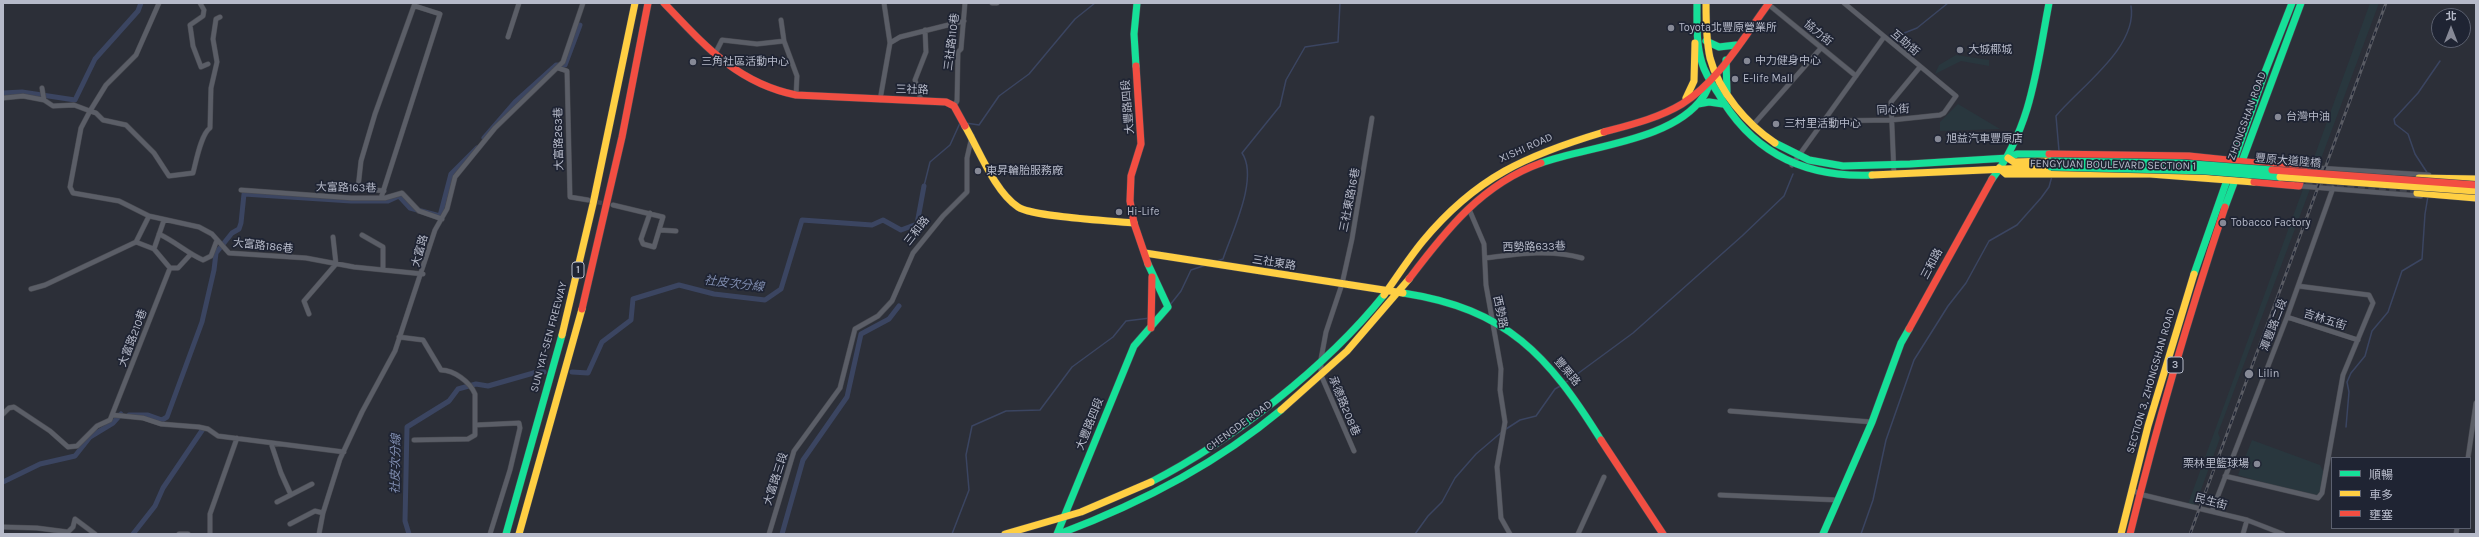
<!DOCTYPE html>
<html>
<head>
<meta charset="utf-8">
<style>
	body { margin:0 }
	#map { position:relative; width:2479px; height:537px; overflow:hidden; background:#2c2f38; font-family:Karla,"Noto Sans TC",sans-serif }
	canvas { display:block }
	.frame { position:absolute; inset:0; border:4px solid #b6bac9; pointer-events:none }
	.legend { position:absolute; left:2331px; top:457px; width:140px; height:72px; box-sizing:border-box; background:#1f2433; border:1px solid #5b606f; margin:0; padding:5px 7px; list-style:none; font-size:12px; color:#b6bac9 }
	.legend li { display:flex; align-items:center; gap:8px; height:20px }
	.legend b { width:20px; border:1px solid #5b606f }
	.north { position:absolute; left:2431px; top:8px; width:40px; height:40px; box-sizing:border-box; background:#1f2433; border:1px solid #5b606f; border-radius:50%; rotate:0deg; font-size:11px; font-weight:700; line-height:16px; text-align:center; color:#b6bac9 }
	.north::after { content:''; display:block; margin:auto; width:14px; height:18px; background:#868996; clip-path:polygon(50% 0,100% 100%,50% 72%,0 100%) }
</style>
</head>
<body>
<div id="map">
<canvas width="2479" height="537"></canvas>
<div class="frame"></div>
<ul class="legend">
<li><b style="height:5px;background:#16e098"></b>順暢</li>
<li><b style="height:5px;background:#ffcf43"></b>車多</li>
<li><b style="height:5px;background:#f24e42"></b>壅塞</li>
</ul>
<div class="north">北</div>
</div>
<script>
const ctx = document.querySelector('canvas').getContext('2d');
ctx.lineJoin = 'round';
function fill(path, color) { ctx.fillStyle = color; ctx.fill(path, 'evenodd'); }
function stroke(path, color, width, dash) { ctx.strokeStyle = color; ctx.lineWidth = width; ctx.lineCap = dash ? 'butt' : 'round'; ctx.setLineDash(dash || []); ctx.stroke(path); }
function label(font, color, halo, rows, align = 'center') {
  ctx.font = font + ' Karla,"Noto Sans TC",sans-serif'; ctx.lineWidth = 3.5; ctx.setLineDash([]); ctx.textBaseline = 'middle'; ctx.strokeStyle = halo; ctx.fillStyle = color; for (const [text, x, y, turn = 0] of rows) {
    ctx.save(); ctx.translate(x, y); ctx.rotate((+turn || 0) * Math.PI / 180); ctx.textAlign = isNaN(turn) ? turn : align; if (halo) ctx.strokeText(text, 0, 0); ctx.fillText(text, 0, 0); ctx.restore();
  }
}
const green = new Path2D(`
	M2370,3H2379L2318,167L2311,166Z
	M1956,55L1989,60V66L1961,61L1935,74L1939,65Z
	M1958,104L2000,129L1940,131V122Z
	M2303,189H2310L2218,433L2220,438L2195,506L2188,504Z
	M2252,440L2320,465L2326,477L2321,500L2238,475Z`);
const stream = new Path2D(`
	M1894,37L1917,28L1948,3
	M966,123L979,125L999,96L1029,74L1075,19L1095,3
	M2059,151L2056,116C2080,87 2138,47 2131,6
	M2428,174L2415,154L2408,134L2395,124L2394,119L2418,93L2440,61
	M924,186L930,162L950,145L960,123
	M1217,261L1223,259C1232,232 1259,178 1242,153L1280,106L1286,80L1305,47L1338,42L1340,3
	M1170,305L1181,291L1191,270L1206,265
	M1565,383L1633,333L1742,236L1784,196L1793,174
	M2346,427L2349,392L2347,382L2351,373L2365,356L2372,331L2388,312L2402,271L2422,259L2425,214L2428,196
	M1506,429L1520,420L1536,416L1555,389L1562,385
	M952,534L969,490L966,455L972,426L1006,411L1040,410L1072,367L1113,337L1126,321L1150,318
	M1415,534L1428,516L1442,502L1455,478L1476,454L1503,431
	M1861,534L1873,500L1886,440L1914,360L1948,306L1966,283L1989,241L2017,225L2041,198L2049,187L2052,176`);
const canal = new Path2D(`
	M3,93L22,92L75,100L95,59L138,11L141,3
	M484,138L516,101L556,65H565L580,25
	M572,372L588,373L602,342L631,320L633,299L679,285L714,294L765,300L781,289L802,220L872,225L883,220L901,230L917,224L924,186
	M129,415H148L162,420L167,417L202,322L214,270L216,253L232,233L239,229L241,223L244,194L351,201H388L399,196L410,208L440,216L451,174L477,148
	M3,482L40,464L75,456L90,437L113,423L121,414
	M133,534L155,506L163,488L203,429
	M409,534L405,521L407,427L449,401L458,389L476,384L488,386L537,372H544
	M782,534L803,460L847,397L861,334L889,319L899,306`);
const streetTunnel = new Path2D(`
	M591,201L608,204`);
const secondaryTunnel = new Path2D(`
	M2295,183L2417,193`);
const street = new Path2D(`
	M159,3L136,55L106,85L90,111L96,113L103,120L126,125L154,153L169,176L193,173C196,162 201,134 210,128L211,88L217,62L213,39L216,19L220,17
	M200,3L204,10L203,16L190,25L193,46L201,67L208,64
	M992,3H997
	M1768,4L1856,76
	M508,37L519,3
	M784,41L797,76L796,95
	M890,43L900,37L964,21
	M715,54L722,40L757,44L784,41L781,20
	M558,68L567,71L570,197L588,200
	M42,88L44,100
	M3,98L23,96L44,100L53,106L74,105L90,111L81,128L70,187L73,193L119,201L149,216L199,227L212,234L229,253L306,258L354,267L423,274
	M880,100L890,43L884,3
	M921,100L915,80L926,52L925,30
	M954,106L957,101L958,52L961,49L965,3
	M1823,121L1892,120L1940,115L1944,113L1956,96L1844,3
	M1753,125L1821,48
	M1792,165L1884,37
	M2303,167L2429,175
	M1894,174L1891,102L1920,67
	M2299,186L2421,196
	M241,190L351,198H385L402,193L419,211L442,219
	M384,191L358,188L361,161L375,114L415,3
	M381,198L440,14L415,6
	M613,205L663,217L654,247L643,244L641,239L650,213
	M1469,209L1484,244L1486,285L1501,369L1500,390L1505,422L1497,467L1498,479L1501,518L1510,534
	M660,230L676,231
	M159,234C176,242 187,253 203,260L211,256L217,240
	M362,235L383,247V270
	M136,242L154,249L170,268H178L190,255
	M154,249L164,220
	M1486,258C1517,254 1551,249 1582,258
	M31,289L45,285L136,242L149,216
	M309,314L304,301L336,264L333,237
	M2287,317L2358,340
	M399,337L423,340L441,370C454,370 470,382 475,394V435L468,439L414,440
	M1730,411L1872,422
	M3,414L9,408L14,407L50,431L68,447L77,446L97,426L110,420L170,268
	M113,415L143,418L161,424L199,427L208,429L218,436L344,452
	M476,425L519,423L520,428L510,470L490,534
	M271,443L281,473L291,495
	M1354,451L1321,375V359L1326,332L1342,284L1352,239L1372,118
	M2468,458L2476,403
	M2225,476L2318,498L2322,493L2343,375L2373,303L2369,295L2298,286
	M2133,490L2139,494L2247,520L2283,534
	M1720,495L1837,500
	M277,502L312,484
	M2212,511L2287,317L2333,188
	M290,524L315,511L323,513
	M3,527L37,528L68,532L73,527L75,519L95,534
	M179,534H188
	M210,534V514L237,438
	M319,534L323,513L340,459L362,412L395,351L435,230L447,209L455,177L495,128L563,62L583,3
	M769,534L794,451L840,388L855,329L878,316L892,301L913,253L943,216L967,192V158L972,136
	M1578,534L1604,477
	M2243,534L2247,520
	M2456,534L2457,528`);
const fast = new Path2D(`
	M1697,3C1697,23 1696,44 1702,63C1705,74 1712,84 1718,93C1752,153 1804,178 1872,175
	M1706,41L1719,47L1736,45
	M1726,60L1727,92
	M1136,66L1134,34L1137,3
	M1698,104L1709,102L1723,104
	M1775,143L1809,160L1843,166L1910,164L2008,158L2017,154H2049
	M1541,163C1588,146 1673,141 1703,97C1707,92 1709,85 1711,80
	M1992,179C2032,127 2037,65 2049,3
	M2225,207L2301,3
	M2194,274L2265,72L2292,3
	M1403,293C1507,309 1548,355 1601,440
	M1151,482C1233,440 1326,367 1384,295
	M506,534L562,335
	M1057,534L1134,346L1168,307L1148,264
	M1059,534C1139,504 1215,465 1281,410
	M1823,534L1872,422L1901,343L1909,329`);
const slow = new Path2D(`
	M1706,3C1706,21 1706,40 1710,58C1719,92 1747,124 1775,143
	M1686,98L1694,81L1695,43
	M965,126C979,150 995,192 1018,207C1033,217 1112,221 1134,223
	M2008,158L2014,162L2051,161
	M1999,168L2006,174H2150L2254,182
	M1872,175L2051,167
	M2419,178L2476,179
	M2417,193L2476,198
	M1145,253L1403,293
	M1384,295C1397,277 1409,258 1423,241C1476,177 1527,155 1604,132
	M562,335L593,204L635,3
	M1281,410L1347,351L1409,279
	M519,534L582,309
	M1005,534L1081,512L1151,482
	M2121,534L2148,426L2194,274`);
const jam = new Path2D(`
	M664,3C704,45 737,83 796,95L946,102L954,106L965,126
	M1136,66L1141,144L1131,176L1130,201L1134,223L1148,264
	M1604,132C1630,125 1659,118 1682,104C1719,81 1743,38 1769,3
	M2049,154L2189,156L2304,168L2299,186L2254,182
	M1409,279C1446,230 1482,184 1541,163
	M582,309L622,137L648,3
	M1151,328L1152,277
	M1909,329L1992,179
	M1601,440L1663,534
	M2130,534C2157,424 2189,315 2225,207`);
const rail = new Path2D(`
	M2190,534L2386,3`);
const fastBridge = new Path2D(`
	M2051,161L2180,163L2272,170
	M2051,167L2206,171L2280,177`);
const slowBridge = new Path2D(`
	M2280,177L2476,191`);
const jamBridge = new Path2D(`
	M2272,170L2476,185`);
const markers = [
	[1671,28,4,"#868996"],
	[1960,50,4,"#868996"],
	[1747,61,4,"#868996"],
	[693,62,4,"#868996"],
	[1735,79,4,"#868996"],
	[2278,117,4,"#868996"],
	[1776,124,4,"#868996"],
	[1938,139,4,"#868996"],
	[978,171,4,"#868996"],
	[1119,212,4,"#868996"],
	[2223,223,4,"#868996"],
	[2249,374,5,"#868996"],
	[2257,464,4,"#868996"]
];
const shields = [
	[578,270,12],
	[2175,365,16]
];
const shieldNames = [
	["1",578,270],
	["3",2175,365]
];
const poiNames = [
	["Toyota北豐原營業所",1679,28],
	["大城椰城",1968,50],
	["中力健身中心",1755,61],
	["三角社區活動中心",701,62],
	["E-life Mall",1743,79],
	["台灣中油",2286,117],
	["三村里活動中心",1784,124],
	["旭益汽車豐原店",1946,139],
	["東昇輪胎服務廠",986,171],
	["Hi-Life",1127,212],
	["Tobacco Factory",2231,223],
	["Lilin",2258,374],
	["栗林里籃球場",2249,464,"right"]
];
const streetNames = [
	["協力街",1818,33,39],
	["三社路110巷",952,42,-83],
	["互助街",1905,43,40],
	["三社路",912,90,1],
	["大豐路四段",1128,107,-95],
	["同心街",1893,110,-3],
	["ZHONGSHAN ROAD",2247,116,-70],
	["大富路263巷",559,139,-91],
	["XISHI ROAD",1526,148,-24],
	["豐原大道陸橋",2288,161,5],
	["FENGYUAN BOULEVARD SECTION 1",2113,165,1],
	["大富路163巷",346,188,1],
	["三社東路16巷",1350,200,-79],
	["三和路",917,231,-52],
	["大富路186巷",263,246,6],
	["西勢路633巷",1534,247,-1],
	["大富路",420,251,-74],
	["三社東路",1274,263,9],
	["三和路",1932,264,-62],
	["西勢路",1500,312,78],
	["吉林五街",2325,320,18],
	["潭豐路二段",2274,325,-69],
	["SUN YAT-SEN FREEWAY",549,337,-75],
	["大富路210巷",133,338,-69],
	["豐栗路",1567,372,50],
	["SECTION 3, ZHONGSHAN ROAD",2151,381,-74],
	["承德路208巷",1344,406,67],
	["大豐路四段",1090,424,-68],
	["CHENGDE ROAD",1239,426,-36],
	["大富路三段",776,479,-72],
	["民生街",2211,502,15]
];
const waterNames = [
	["社皮次分線",734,284,7],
	["社皮次分線",396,464,-89]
];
fill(green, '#29373e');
stroke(stream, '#3b4561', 1.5);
stroke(canal, '#3b4561', 5);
stroke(streetTunnel, '#41444e', 4.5, [4.5, 2]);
stroke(secondaryTunnel, '#41444e', 7, [7, 3.5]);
stroke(street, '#484a51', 5.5);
stroke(fast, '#484a51', 8);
stroke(slow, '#484a51', 8);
stroke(jam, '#484a51', 8);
stroke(street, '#5b5e67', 4.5);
stroke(fast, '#16e098', 7);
stroke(slow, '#ffcf43', 7);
stroke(jam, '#f24e42', 7);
stroke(rail, '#5a5c64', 3);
stroke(rail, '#1f2433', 1.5, [4.5]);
stroke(fastBridge, '#484a51', 8, []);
stroke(slowBridge, '#484a51', 8, []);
stroke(jamBridge, '#484a51', 8, []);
stroke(fastBridge, '#16e098', 7);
stroke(slowBridge, '#ffcf43', 7);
stroke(jamBridge, '#f24e42', 7);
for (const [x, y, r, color] of markers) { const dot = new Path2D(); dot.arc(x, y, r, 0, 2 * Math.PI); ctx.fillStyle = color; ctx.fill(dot); stroke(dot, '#1f2433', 1.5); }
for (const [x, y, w] of shields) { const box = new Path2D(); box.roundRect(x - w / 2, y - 8, w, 16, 3); ctx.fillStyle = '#1f2433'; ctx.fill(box); stroke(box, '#b6bac9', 1); }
label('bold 10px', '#b6bac9', null, shieldNames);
label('11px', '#b6bac9', '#1f2433', poiNames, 'left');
label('11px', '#b6bac9', '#1f2433', streetNames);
label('italic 12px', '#7f8cae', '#1f2433', waterNames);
</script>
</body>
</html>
